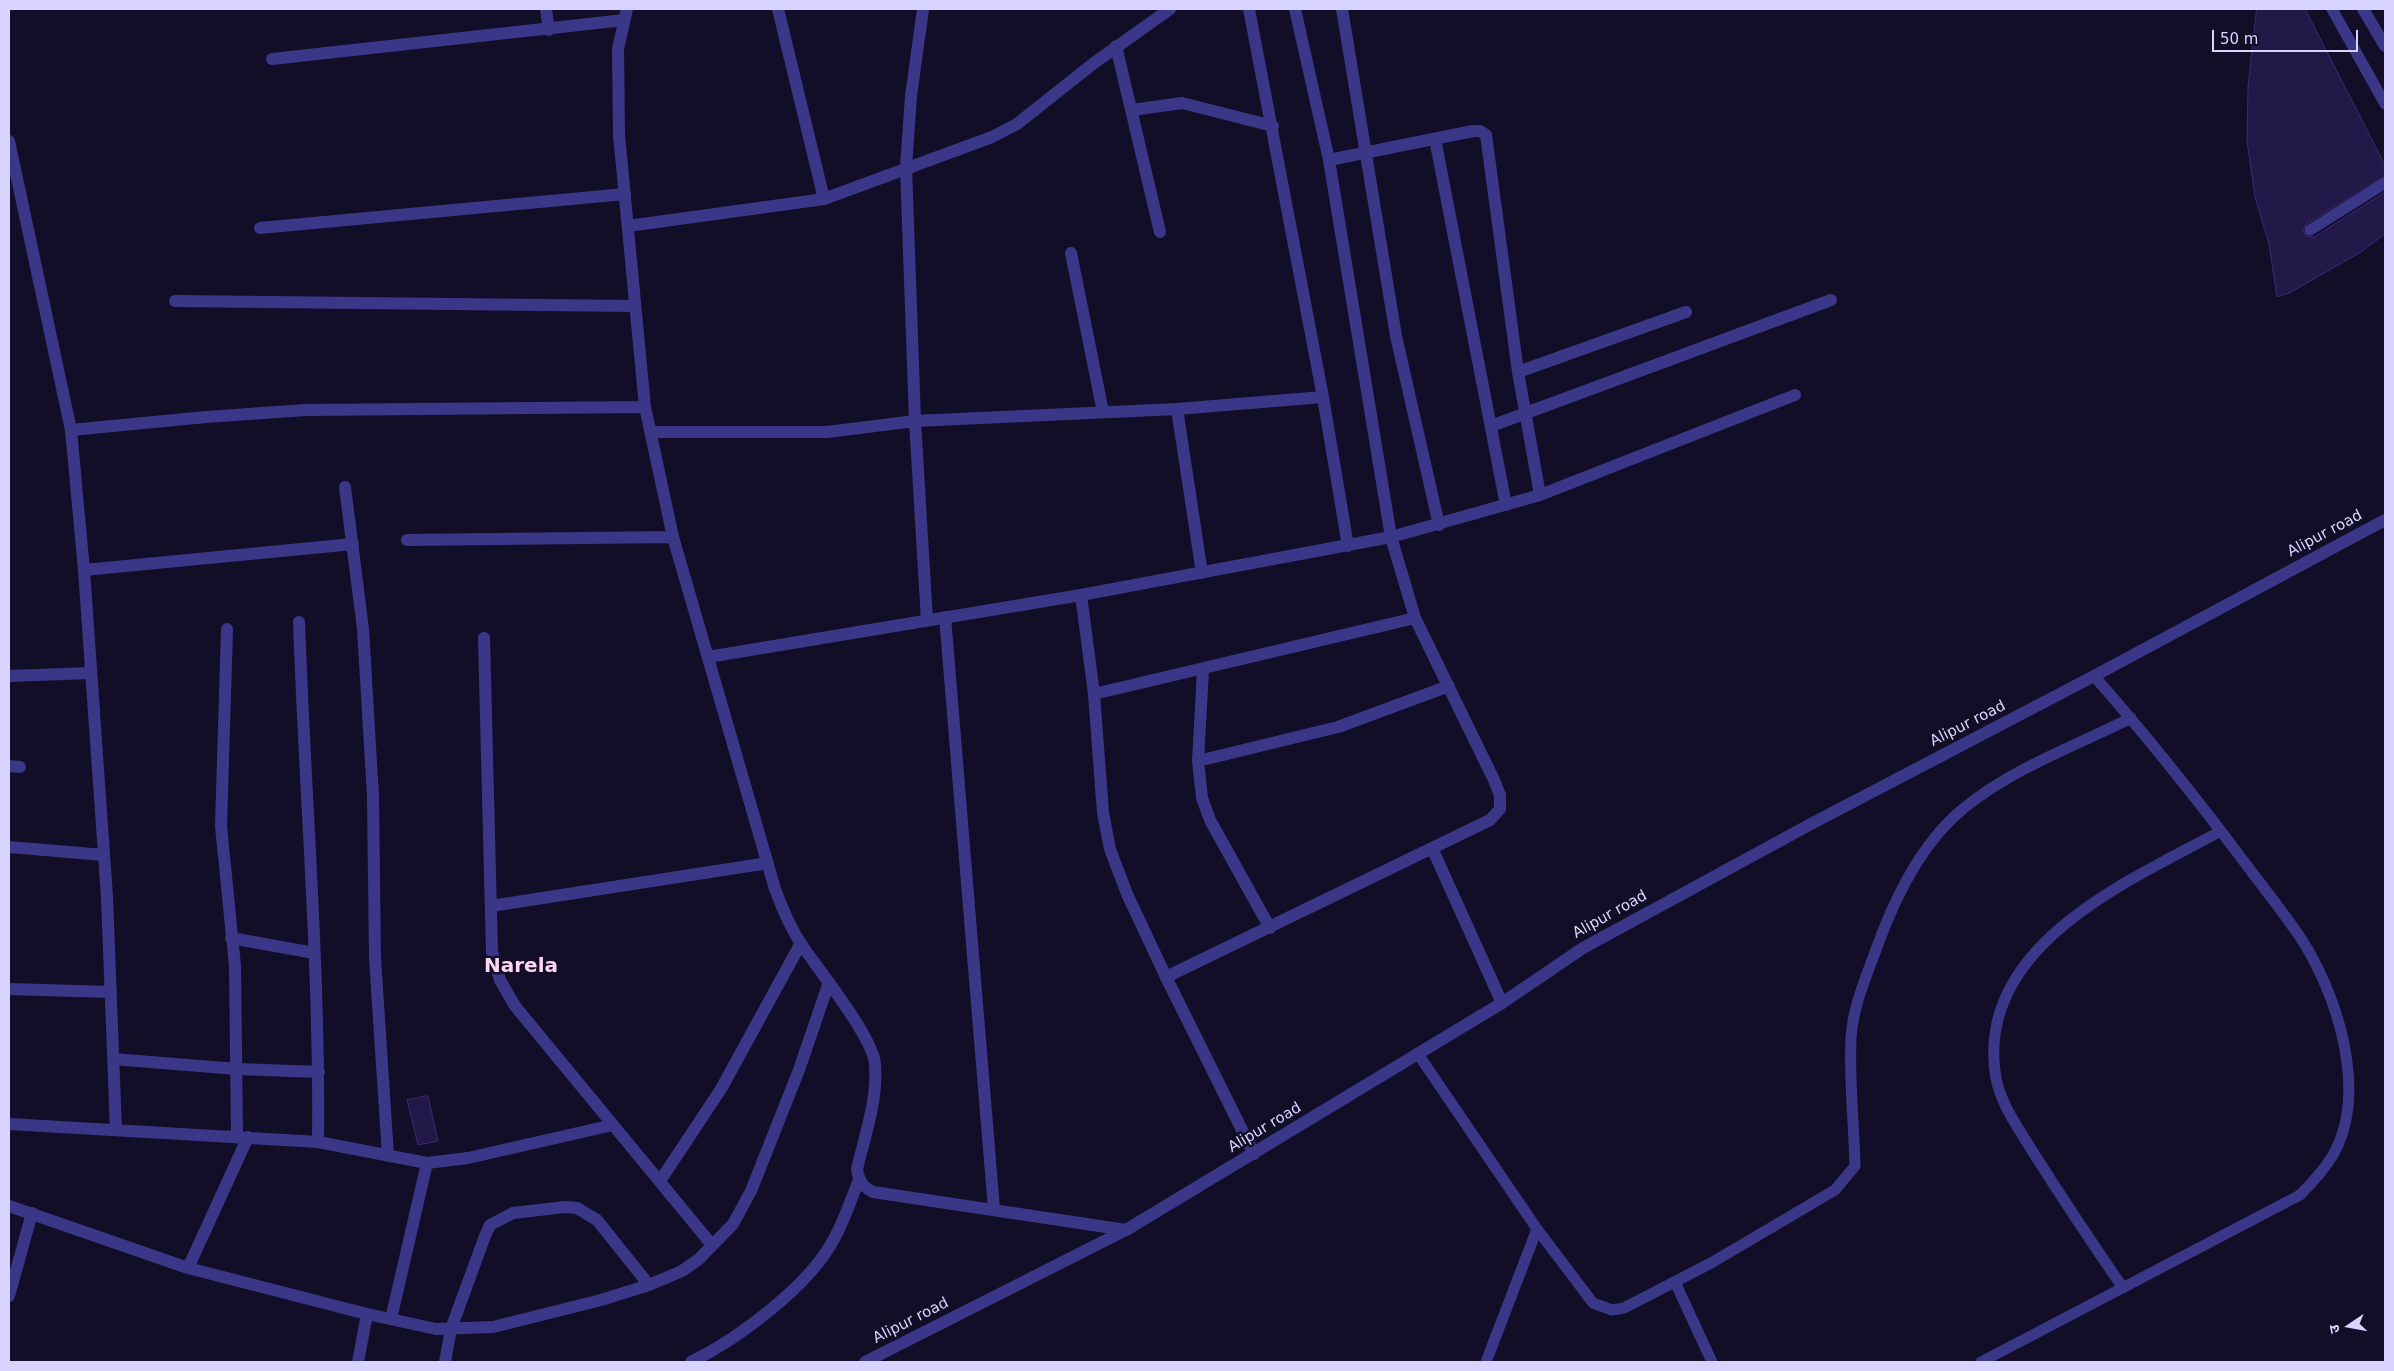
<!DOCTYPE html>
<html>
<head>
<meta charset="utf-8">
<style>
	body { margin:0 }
	#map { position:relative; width:2394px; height:1371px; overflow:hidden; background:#130e27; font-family:"DejaVu Sans","Noto Sans Devanagari",sans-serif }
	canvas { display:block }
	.frame { position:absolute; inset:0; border:10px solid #d9d4ff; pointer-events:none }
	.north { position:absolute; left:2324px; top:1301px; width:50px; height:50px; -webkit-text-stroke:4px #130e27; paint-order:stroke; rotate:258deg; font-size:14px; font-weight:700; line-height:20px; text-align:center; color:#d9d4ff }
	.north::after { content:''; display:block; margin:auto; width:18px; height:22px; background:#d9d4ff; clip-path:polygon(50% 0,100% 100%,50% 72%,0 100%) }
	.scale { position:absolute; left:2212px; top:30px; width:146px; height:22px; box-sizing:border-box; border:2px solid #d9d4ff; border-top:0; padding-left:6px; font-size:15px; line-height:18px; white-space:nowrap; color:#d9d4ff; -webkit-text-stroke:4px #130e27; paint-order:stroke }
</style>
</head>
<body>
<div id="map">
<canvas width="2394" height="1371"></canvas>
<div class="frame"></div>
<div class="north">उ</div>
<div class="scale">50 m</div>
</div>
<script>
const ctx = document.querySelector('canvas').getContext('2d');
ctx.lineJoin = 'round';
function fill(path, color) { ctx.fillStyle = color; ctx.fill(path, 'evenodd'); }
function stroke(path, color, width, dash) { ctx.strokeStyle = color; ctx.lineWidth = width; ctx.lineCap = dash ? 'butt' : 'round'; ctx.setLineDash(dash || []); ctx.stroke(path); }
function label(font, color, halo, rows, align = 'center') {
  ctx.font = font + ' "DejaVu Sans",sans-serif'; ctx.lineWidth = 5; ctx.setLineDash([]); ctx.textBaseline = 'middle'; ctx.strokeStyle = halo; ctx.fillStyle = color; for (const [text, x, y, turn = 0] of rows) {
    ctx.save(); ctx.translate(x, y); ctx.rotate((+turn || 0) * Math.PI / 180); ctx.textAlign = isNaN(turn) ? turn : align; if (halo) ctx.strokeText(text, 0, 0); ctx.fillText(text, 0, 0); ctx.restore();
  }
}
const building = new Path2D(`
	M2257,9H2305L2385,165V176L2306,224L2303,230L2306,236L2314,237L2385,192V234L2361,252L2289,293L2277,297L2269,244L2255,197L2247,141L2248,87Z
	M428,1096L438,1141L418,1145L407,1100Z`);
const service = new Path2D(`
	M2332,9L2385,104
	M2310,230L2385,183
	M1418,1054L1537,1229L1593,1303L1612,1310L1624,1308L1711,1263L1835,1190L1855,1166C1854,1124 1849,1080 1851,1038C1853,1006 1866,977 1877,947C1895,897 1922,842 1964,808C2013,768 2075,746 2131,718
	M1675,1282L1712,1362
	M2123,1288C2092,1243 2062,1198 2033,1152C2019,1129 2001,1105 1996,1078C1973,947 2128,881 2221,831
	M1486,1362L1537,1229
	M1981,1362L2300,1195C2312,1183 2324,1170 2333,1155C2369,1092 2337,993 2300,937C2281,909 2259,882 2239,855C2193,794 2145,734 2094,676`);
const minor = new Path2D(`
	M546,9L549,30
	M627,9L618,49L619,135L645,407L673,537L775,889C782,908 790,927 801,944C818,969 873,1037 875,1064C878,1099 865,1135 857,1169C859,1181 862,1186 873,1192L1126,1230
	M778,9L824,199
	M923,9L911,96L906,167L915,421L927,620
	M1249,9L1323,397L1348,546
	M1342,9L1396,336L1439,525
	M1116,46L1160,232
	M272,59L624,20
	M1132,110L1182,103L1273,126
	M1435,139L1506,505
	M9,141L71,430L84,570L107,897L116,1130
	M1329,160L1473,131H1480L1486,135L1518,372L1540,495
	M628,226L824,199L992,137L1017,124L1094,63L1170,9
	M260,228L625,194
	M1071,253L1103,412
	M175,301L635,306
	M1518,372L1686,312
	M1177,409L1202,573
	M1491,426L1831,300
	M71,430L206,417L306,410L645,407
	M651,432H827L915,421L1177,409L1323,397
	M345,487L363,629L373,796L375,958L388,1156
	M407,540L673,537
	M84,570L353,544
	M1081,595L1094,694L1103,813L1110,849L1127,894L1166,977L1254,1154
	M945,617L994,1209
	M299,622C305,795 320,969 318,1142
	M227,629L221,826L235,966L237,1136
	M484,638L492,952L500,980L515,1006L712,1245
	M708,657L1081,595L1391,537L1540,495L1795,395
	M1203,670L1198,761L1202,798L1210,820L1270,928
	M9,676L91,673
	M1094,694L1415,618
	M1198,761L1338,727L1449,686
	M9,766L20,767
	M9,847L104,855
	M1432,848L1502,1003
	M491,906L768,863
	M231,938L314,953
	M1166,977L1490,820L1500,809V795L1494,780L1415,618L1391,537L1329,160L1295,9
	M9,989L111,992
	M113,1059L237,1069L319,1072
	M9,1124L318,1142L427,1163L468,1158L613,1125
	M660,1181L721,1089L801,943
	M9,1206L188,1268L367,1314L436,1329L493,1327L601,1300L649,1285L682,1271L699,1259L733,1224L751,1191L799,1070L829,982
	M188,1268L248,1137
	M9,1296L32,1213
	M391,1319L427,1163
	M358,1362L367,1314
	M445,1362L451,1329L485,1236L490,1225L513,1213L565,1207L577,1208L597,1220L649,1285
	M691,1362C738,1339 811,1285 835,1237C845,1219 851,1199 859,1180`);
const tertiary = new Path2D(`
	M2363,9L2385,46
	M865,1362L1126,1230L1502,1003L1583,948L1809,825L2094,676L2385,520`);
const streetNames = [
	["Alipur road",2325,534,-28],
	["Alipur road",1968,724,-27],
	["Alipur road",1610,915,-29],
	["Alipur road",1265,1128,-31],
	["Alipur road",911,1321,-27]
];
const districtNames = [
	["Narela",521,967]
];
fill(building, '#231949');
stroke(building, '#3a2a76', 1);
stroke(service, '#3b3788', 11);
stroke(minor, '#3b3788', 12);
stroke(tertiary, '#3b3788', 12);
label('15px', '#d9d4ff', '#130e27', streetNames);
label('bold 20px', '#ffd6f0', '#130e27', districtNames);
</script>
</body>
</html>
